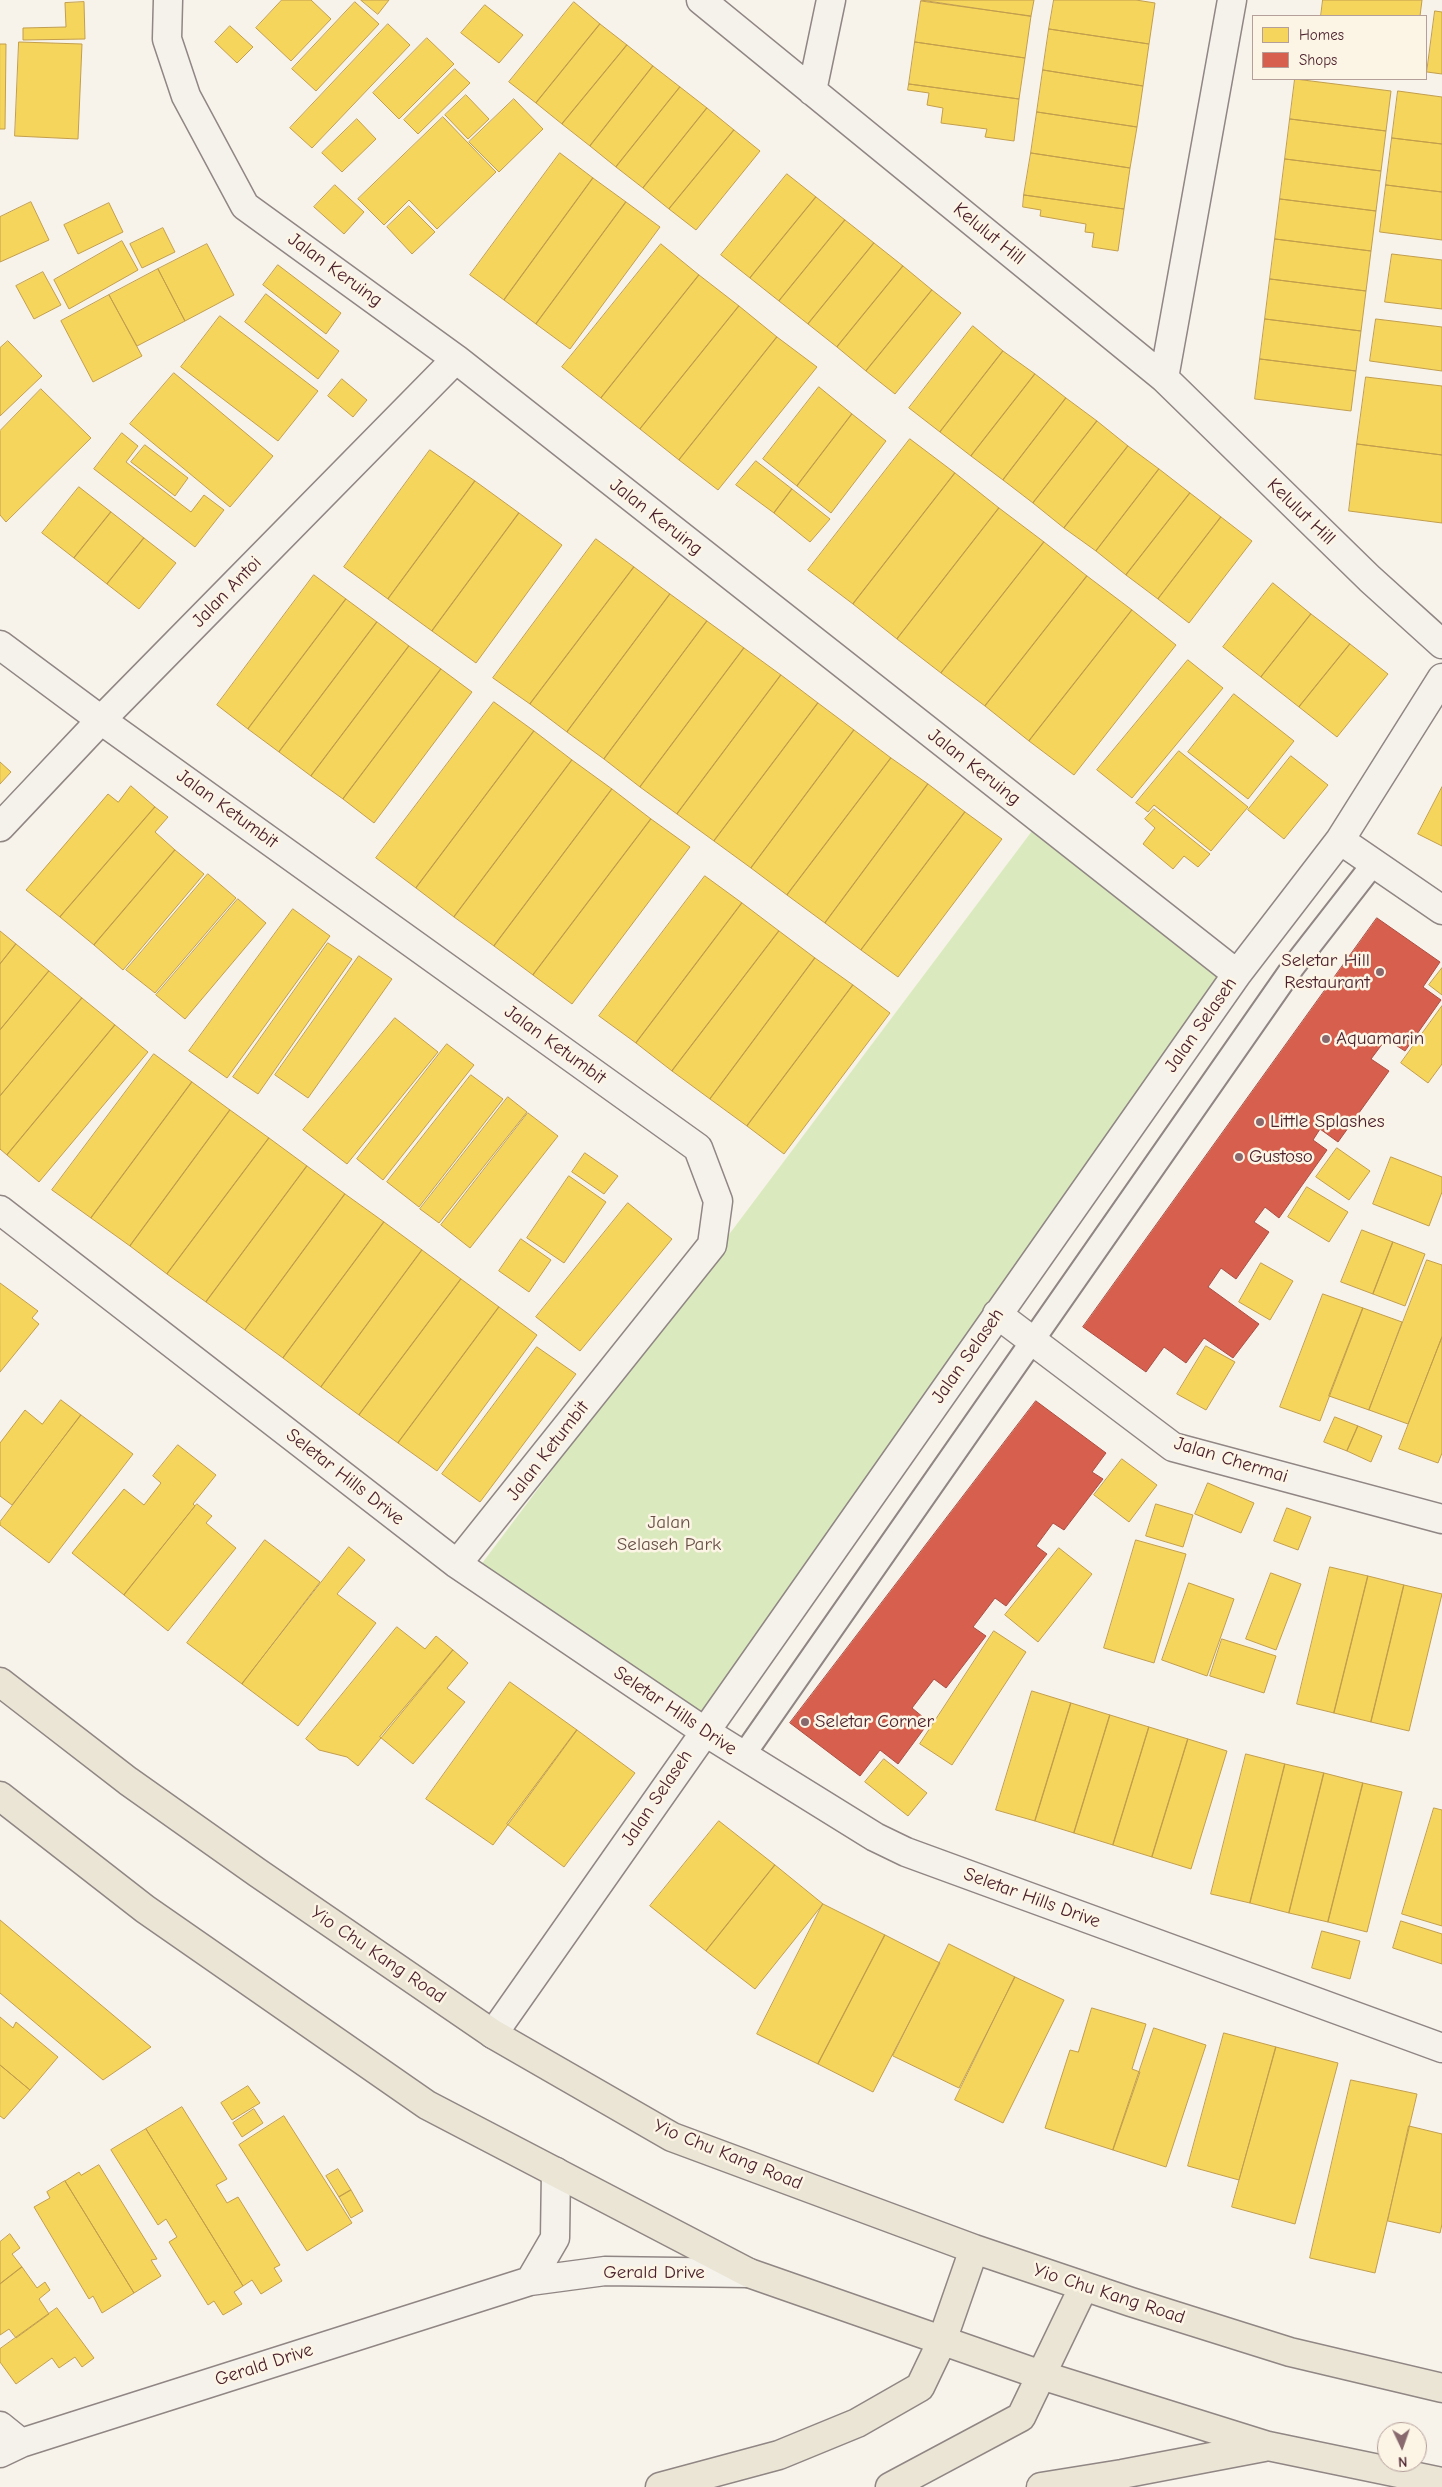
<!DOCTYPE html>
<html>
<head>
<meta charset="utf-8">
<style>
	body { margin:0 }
	#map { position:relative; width:1442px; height:2487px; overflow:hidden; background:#f7f3ea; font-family:"Comic Neue",sans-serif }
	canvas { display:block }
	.legend { position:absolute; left:1252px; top:15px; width:175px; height:65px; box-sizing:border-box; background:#fcf5e5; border:1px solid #b59f9b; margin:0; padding:6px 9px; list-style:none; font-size:15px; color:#4a1f2b }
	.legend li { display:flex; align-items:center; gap:10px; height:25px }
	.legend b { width:25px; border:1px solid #b59f9b }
	.north { position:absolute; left:1377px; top:2422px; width:50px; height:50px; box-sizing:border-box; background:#fcf5e5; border:1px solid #b59f9b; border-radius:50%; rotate:177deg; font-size:14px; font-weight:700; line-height:20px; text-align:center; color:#4a1f2b }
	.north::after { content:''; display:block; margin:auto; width:18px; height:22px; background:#87696e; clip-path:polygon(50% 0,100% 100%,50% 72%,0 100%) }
</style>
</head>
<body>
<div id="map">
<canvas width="1442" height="2487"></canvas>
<ul class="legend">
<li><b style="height:14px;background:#f6d55c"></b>Homes</li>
<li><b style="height:14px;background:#d6604d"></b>Shops</li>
</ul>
<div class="north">N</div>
</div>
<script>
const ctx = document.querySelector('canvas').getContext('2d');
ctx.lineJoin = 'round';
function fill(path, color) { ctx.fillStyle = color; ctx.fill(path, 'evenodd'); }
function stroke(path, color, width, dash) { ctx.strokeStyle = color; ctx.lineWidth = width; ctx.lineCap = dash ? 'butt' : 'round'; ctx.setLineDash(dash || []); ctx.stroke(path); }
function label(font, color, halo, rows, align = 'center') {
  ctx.font = font + ' "Comic Neue",sans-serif'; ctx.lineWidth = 5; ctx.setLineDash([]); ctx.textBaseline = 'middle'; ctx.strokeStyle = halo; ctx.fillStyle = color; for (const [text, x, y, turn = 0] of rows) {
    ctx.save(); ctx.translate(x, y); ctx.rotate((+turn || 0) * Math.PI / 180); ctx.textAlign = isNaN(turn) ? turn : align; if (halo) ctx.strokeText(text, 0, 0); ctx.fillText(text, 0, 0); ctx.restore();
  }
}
const green = new Path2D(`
	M1035,827L1222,975L702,1718L480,1566Z`);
const homes = new Path2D(`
	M282,0H311L331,19L291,61L256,28Z
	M361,0H389L378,14Z
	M921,0H1034L1031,16Z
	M1054,0H1136L1155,3L1149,44L1049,29Z
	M1323,0H1422L1420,16H1321Z
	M921,1L1031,16L1025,58L915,42Z
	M84,2L85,39L23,40V28L66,27L65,3Z
	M355,2L379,24L316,91L292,69Z
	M574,2L600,24L536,103L509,82Z
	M485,5L523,35L499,63L461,33Z
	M1435,11L1442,12V74L1427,72Z
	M388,24L410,45L312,148L290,128Z
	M600,24L627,45L562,124L536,103Z
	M230,26L253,47L237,63L215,42Z
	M1049,29L1149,44L1143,86L1043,70Z
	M427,38L454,64L399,119L373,93Z
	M19,42L82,44L78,139L15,136Z
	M915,42L1025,58L1019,99L909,84Z
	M0,44H6L5,129H0Z
	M627,45L653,66L590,146L562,124Z
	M653,66L680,87L616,167L590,146Z
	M455,69L470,83L418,134L404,120Z
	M1043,70L1143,86L1137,127L1037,112Z
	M1295,79L1391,91L1386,131L1290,119Z
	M909,84L1019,99L1014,141L985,137L987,129L941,123L943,108L927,105L929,93L908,90Z
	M680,87L707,108L643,188L616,167Z
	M1398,91L1442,97V144L1392,138Z
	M466,95L489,119L468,139L445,115Z
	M514,99L543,129L499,172L469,142Z
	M707,108L734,130L669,209L643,188Z
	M1037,112L1137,127L1130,168L1031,153Z
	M443,117L496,172L437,229L409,200L384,225L358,199Z
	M357,119L376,139L342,172L322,153Z
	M1290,119L1386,131L1381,171L1285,159Z
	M734,130L760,151L696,230L669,209Z
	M1392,138L1442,144V192L1386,185Z
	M560,153L593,178L504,300L470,275Z
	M1031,153L1130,168L1124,209L1024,195Z
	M1285,159L1381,171L1376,211L1280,199Z
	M787,174L816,197L750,278L721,255Z
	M593,178L626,202L536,324L504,300Z
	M335,185L364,212L344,234L314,207Z
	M1386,185L1442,192V240L1380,232Z
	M1024,195L1124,209L1118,251L1092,247L1094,233L1085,232L1086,224L1040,216L1041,210L1023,207Z
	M816,197L845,220L779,301L750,278Z
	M1280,199L1376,211L1371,251L1275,239Z
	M31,202L49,240L0,262V217Z
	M626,202L660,227L570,349L536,324Z
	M109,203L123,232L78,254L64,225Z
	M409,206L435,232L412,254L387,227Z
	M845,220L874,243L808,324L779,301Z
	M163,228L175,252L142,268L130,244Z
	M1275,239L1371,251L1366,291L1270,279Z
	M122,241L138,270L69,309L54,280Z
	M874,243L903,266L837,347L808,324Z
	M207,244L234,295L185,321L158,269Z
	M661,244L699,275L601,398L562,367Z
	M1392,254L1442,260V309L1385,302Z
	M278,265L341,313L326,334L263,285Z
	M903,266L932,290L866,371L837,347Z
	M158,269L185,321L137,346L109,295Z
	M43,272L61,305L34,319L16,286Z
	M699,275L739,306L640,429L601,398Z
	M1270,279L1366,291L1361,331L1265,319Z
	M932,290L961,313L895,394L866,371Z
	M266,294L339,351L318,379L245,322Z
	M109,295L142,356L93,382L61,321Z
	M739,306L777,337L679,460L640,429Z
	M220,316L318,391L278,441L181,367Z
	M1265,319L1361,331L1356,371L1260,359Z
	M1376,319L1442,327V371L1370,361Z
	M973,326L1003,351L940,432L909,408Z
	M777,337L817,367L718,490L679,460Z
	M8,341L42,376L0,416V348Z
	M1003,351L1035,374L971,456L940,432Z
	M1260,359L1356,371L1351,411L1255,399Z
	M174,373L273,456L230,507L130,424Z
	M1035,374L1066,398L1003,480L971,456Z
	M1366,377L1442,386V455L1357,444Z
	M342,379L367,400L353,417L328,396Z
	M819,387L852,414L797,486L763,459Z
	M41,389L91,438L6,522L0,515V431Z
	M1066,398L1097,421L1033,503L1003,480Z
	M852,414L886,441L831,513L797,486Z
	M1097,421L1128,446L1064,528L1033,503Z
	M122,433L138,446L126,462L191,512L204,495L224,510L195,547L94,469Z
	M910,439L955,473L853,604L808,570Z
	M1357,444L1442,455V523L1349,511Z
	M145,445L188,478L175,496L131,462Z
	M1128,446L1159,469L1096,551L1064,528Z
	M430,450L475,481L388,599L344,567Z
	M756,461L792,489L774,513L736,485Z
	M1159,469L1190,493L1126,575L1096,551Z
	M955,473L999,508L897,639L853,604Z
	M475,481L519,513L432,631L388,599Z
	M79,487L111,512L74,558L42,533Z
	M792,489L830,519L810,542L774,513Z
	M1190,493L1221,517L1158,599L1126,575Z
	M999,508L1044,542L941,673L897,639Z
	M111,512L144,538L107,584L74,558Z
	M519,513L562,545L476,663L432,631Z
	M1221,517L1252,541L1189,623L1158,599Z
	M144,538L176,563L139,609L107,584Z
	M596,539L634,567L530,704L493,678Z
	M1044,542L1087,576L985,706L941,673Z
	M634,567L670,594L567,732L530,704Z
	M314,575L346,599L248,729L217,705Z
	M1087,576L1132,610L1029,741L985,706Z
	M1273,583L1311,614L1261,677L1223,647Z
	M670,594L707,621L604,759L567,732Z
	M346,599L377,622L279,752L248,729Z
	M1132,610L1176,645L1074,775L1029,741Z
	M1311,614L1350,644L1299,707L1261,677Z
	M707,621L744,648L640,787L604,759Z
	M377,622L409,646L311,776L279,752Z
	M1350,644L1388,674L1337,737L1299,707Z
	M409,646L441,669L343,799L311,776Z
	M744,648L781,675L677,814L640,787Z
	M1188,660L1223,688L1132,798L1097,770Z
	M441,669L472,692L374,823L343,799Z
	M781,675L818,703L714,841L677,814Z
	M1234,694L1294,741L1248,799L1188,752Z
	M494,702L534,731L416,888L376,858Z
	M818,703L854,730L751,868L714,841Z
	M854,730L891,758L787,895L751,868Z
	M534,731L572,760L454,917L416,888Z
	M1179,751L1248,807L1211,851L1154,805L1148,812L1136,803Z
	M1291,756L1328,785L1284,839L1248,810Z
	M891,758L928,784L825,923L787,895Z
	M572,760L612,789L494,946L454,917Z
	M0,762L11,772L0,784Z
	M928,784L965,812L861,950L825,923Z
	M131,786L155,807L60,917L26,890L108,794L118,802Z
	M1442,787V846L1418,834Z
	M612,789L651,819L533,975L494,946Z
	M155,807L168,817L155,832L175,850L94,945L60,917Z
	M1154,809L1210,854L1198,867L1184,856L1173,869L1143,844L1155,828L1145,819Z
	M965,812L1002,839L898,977L861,950Z
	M651,819L690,847L572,1004L533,975Z
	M175,850L204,874L123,970L94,945Z
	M208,874L236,898L155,993L126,970Z
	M705,876L742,903L636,1043L599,1016Z
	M238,899L266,923L185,1019L156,995Z
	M742,903L779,931L672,1071L636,1043Z
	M293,909L330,936L227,1078L189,1051Z
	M0,931L16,944L0,964Z
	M779,931L815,958L710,1099L672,1071Z
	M328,943L352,959L258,1094L233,1077Z
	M16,944L49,971L0,1030V964Z
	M359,956L392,979L308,1098L275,1075Z
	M815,958L853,985L747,1126L710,1099Z
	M1442,968V995L1429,985Z
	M49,971L82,998L0,1096V1030Z
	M853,985L890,1013L784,1154L747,1126Z
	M82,998L115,1025L7,1155L0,1149V1096Z
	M1442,1006V1064L1428,1083L1401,1063Z
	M395,1018L438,1052L347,1164L303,1130Z
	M115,1025L148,1052L39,1182L7,1155Z
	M447,1044L474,1065L383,1180L357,1159Z
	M154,1054L192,1082L91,1218L52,1190Z
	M471,1075L503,1099L419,1207L387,1182Z
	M192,1082L230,1110L130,1246L91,1218Z
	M508,1097L527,1112L439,1223L420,1209Z
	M230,1110L269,1138L167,1274L130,1246Z
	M528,1113L558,1136L470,1248L441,1225Z
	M269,1138L307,1166L206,1302L167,1274Z
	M1337,1148L1370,1171L1349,1200L1316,1177Z
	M585,1153L618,1176L604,1194L572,1172Z
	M1391,1157L1442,1177V1192L1429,1226L1373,1204Z
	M307,1166L345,1194L245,1330L206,1302Z
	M569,1176L606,1202L564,1263L527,1238Z
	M1307,1187L1348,1212L1329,1242L1288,1217Z
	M345,1194L384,1222L283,1358L245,1330Z
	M628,1203L672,1239L580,1351L536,1317Z
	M384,1222L422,1250L321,1387L283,1358Z
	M1362,1230L1393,1242L1373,1294L1341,1282Z
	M521,1239L551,1260L529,1292L499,1271Z
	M1393,1242L1425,1254L1405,1306L1373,1294Z
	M422,1250L461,1279L359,1415L321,1387Z
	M1427,1260L1442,1265V1337L1408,1424L1369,1410Z
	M1261,1263L1293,1281L1270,1320L1239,1302Z
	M461,1279L499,1307L398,1443L359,1415Z
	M0,1283L38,1311L32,1318L39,1324L0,1372Z
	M1323,1294L1363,1308L1320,1421L1280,1407Z
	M499,1307L537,1335L437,1471L398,1443Z
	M1363,1308L1402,1322L1369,1410L1329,1396Z
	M1442,1337V1453L1438,1463L1399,1449Z
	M1206,1346L1235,1362L1206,1410L1177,1394Z
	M537,1347L576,1374L480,1502L442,1474Z
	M61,1400L81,1415L12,1505L0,1496V1443L25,1410L42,1424Z
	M81,1415L133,1454L49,1563L0,1525V1522Z
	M1335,1417L1358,1426L1347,1451L1324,1442Z
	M1358,1426L1382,1436L1371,1462L1347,1451Z
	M178,1445L216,1475L193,1504L195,1506L124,1595L72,1553L124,1489L144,1505L161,1483L153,1476Z
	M1122,1459L1157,1485L1129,1522L1094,1495Z
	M1208,1483L1254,1503L1241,1533L1195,1514Z
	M197,1504L212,1516L206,1523L236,1548L168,1631L124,1595Z
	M1156,1504L1193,1515L1183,1547L1146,1536Z
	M1287,1508L1311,1517L1298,1550L1274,1541Z
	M265,1540L320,1582L242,1684L187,1643Z
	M1136,1540L1186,1554L1154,1663L1104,1648Z
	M349,1547L365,1560L337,1594L376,1623L298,1726L242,1684Z
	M1059,1548L1092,1574L1038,1642L1005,1615Z
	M1330,1567L1368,1576L1334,1713L1297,1704Z
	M1271,1573L1301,1584L1276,1650L1246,1639Z
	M1368,1576L1404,1585L1371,1722L1334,1713Z
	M1189,1583L1234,1599L1207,1676L1162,1660Z
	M1404,1585L1442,1594L1409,1731L1371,1722Z
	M397,1627L425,1649L436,1636L453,1650L358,1766L347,1757L319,1750L306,1739Z
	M994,1631L1026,1652L952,1765L920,1744Z
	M1222,1639L1276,1656L1264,1693L1210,1676Z
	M453,1650L468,1663L447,1688L465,1702L413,1764L380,1737Z
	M510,1682L577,1730L493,1845L426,1799Z
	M1032,1691L1071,1703L1035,1821L996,1810Z
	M1071,1703L1110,1715L1074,1833L1035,1821Z
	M1110,1715L1149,1727L1113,1845L1074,1833Z
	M1149,1727L1188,1739L1152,1857L1113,1845Z
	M577,1730L635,1773L564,1867L507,1824Z
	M1188,1739L1227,1751L1191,1869L1152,1857Z
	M1246,1754L1285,1764L1250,1903L1211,1894Z
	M884,1759L927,1793L908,1816L865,1782Z
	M1285,1764L1324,1773L1289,1913L1250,1903Z
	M1324,1773L1363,1783L1328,1922L1289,1913Z
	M1363,1783L1402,1792L1367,1932L1328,1922Z
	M1434,1808L1442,1810V1926L1402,1914Z
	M719,1821L775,1865L706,1951L650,1906Z
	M775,1865L823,1904L755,1989L706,1951Z
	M823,1904L885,1935L818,2064L757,2034Z
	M0,1920L151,2047L103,2080L0,1993Z
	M1401,1921L1442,1934V1964L1393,1948Z
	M1322,1931L1360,1941L1350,1979L1312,1968Z
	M885,1935L940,1963L873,2092L818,2064Z
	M949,1944L1015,1977L959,2088L893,2056Z
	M1015,1977L1064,2000L1003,2123L955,2100Z
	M1092,2008L1146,2024L1132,2069L1140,2072L1113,2150L1045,2128L1070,2050L1078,2052Z
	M0,2017L13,2028L16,2022L58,2057L30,2090L0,2065Z
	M1154,2028L1206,2045L1166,2167L1113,2150Z
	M1224,2033L1276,2047L1239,2180L1188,2166Z
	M1276,2047L1338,2063L1295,2224L1232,2207Z
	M0,2065L30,2090L4,2119L0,2116Z
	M1351,2080L1417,2094L1375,2273L1310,2258Z
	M248,2086L260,2103L232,2120L221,2103Z
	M182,2107L227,2179L216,2185L227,2203L238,2197L280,2265L274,2268L282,2281L261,2294L252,2280L243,2286L146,2129Z
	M254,2109L263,2123L242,2137L233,2123Z
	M284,2116L352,2223L307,2251L239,2145Z
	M1409,2126L1442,2134V2224L1440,2233L1388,2221Z
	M146,2129L243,2286L234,2292L242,2304L223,2315L214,2301L208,2305L169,2242L177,2237L166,2219L158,2225L111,2150Z
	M99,2165L157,2259L151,2260L161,2276L134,2293L65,2181L79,2172L81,2175Z
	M338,2169L351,2190L339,2197L326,2176Z
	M65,2181L134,2293L102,2313L93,2296L89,2299L34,2207L50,2198L47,2192Z
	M351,2190L363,2211L351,2218L339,2197Z
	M10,2234L20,2248L12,2254L22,2267L0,2284V2242Z
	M22,2267L37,2288L45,2282L50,2290L39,2299L49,2314L16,2338L9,2329L0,2335V2284Z
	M57,2308L94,2358L82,2367L75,2357L59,2368L52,2358L16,2384L0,2362V2349Z`);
const shops = new Path2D(`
	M1377,918L1440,962L1423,987L1441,1000L1405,1051L1386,1039L1371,1059L1389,1071L1338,1142L1320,1129L1313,1140L1327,1150L1279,1218L1265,1207L1254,1222L1269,1232L1236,1279L1221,1268L1208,1287L1259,1324L1233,1358L1204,1338L1186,1363L1164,1347L1146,1372L1083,1327Z
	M1036,1401L1106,1453L1092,1472L1103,1479L1064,1530L1053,1523L1036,1546L1047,1554L1006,1606L995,1598L973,1627L986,1636L946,1688L934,1679L912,1708L929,1722L898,1764L880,1750L860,1776L790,1723Z`);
const service = new Path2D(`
	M743,1756L1293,967L1374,863`);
const minor = new Path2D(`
	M168,0L167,39L186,96L245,206L456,359L1237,974
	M701,0L1164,378L1370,579L1442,644
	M812,91L831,0
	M1164,378L1232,0
	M0,645L101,720L698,1148L718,1201L712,1245L457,1564
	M0,827L101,720L456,359
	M1340,840L1442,910
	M0,1210L457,1564L704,1731L875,1837L906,1852L1442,2048
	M997,1314L1173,1447L1442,1519
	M493,2034L1237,974L1340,840L1442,678
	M530,2281L555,2238L556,2172
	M0,2426L21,2443
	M0,2453L21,2443L530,2281L605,2271L749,2273`);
const primary = new Path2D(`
	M0,1682L128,1781L258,1873L493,2034L672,2137L974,2249L1131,2302L1290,2352L1442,2388
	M0,1796L145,1909L427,2105L749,2273L1041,2375L1268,2446L1442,2482
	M660,2487L779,2455L857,2423L920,2387L942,2341L974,2249
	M890,2487L1021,2417L1084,2286
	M1041,2487L1122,2474L1264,2447`);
const markers = [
	[1380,972,5,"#87696e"],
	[1326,1039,5,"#87696e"],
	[1260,1122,5,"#87696e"],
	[1239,1157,5,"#87696e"],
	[805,1722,5,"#87696e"]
];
const streetNames = [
	["Kelulut Hill",989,234,39],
	["Jalan Keruing",335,270,36],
	["Kelulut Hill",1301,512,44],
	["Jalan Keruing",656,517,38],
	["Jalan Antoi",227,592,-46],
	["Jalan Keruing",974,767,38],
	["Jalan Ketumbit",227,809,36],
	["Jalan Selaseh",1201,1025,-55],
	["Jalan Ketumbit",555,1045,36],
	["Jalan Selaseh",968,1356,-55],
	["Jalan Ketumbit",548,1451,-52],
	["Jalan Chermai",1231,1460,17],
	["Seletar Hills Drive",345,1477,38],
	["Seletar Hills Drive",675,1711,34],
	["Jalan Selaseh",657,1798,-56],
	["Seletar Hills Drive",1032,1898,20],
	["Yio Chu Kang Road",378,1955,34],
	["Yio Chu Kang Road",728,2155,22],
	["Gerald Drive",654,2273],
	["Yio Chu Kang Road",1109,2294,18],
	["Gerald Drive",264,2365,-18]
];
const poiNames = [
	["Seletar Hill",1370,961,"right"],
	["Restaurant",1370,983,"right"],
	["Aquamarin",1336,1039],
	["Little Splashes",1270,1122],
	["Gustoso",1249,1157],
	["Seletar Corner",815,1722]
];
const parkNames = [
	["Jalan",669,1523],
	["Selaseh Park",669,1545]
];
fill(green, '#dbeabe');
fill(homes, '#f6d55c');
stroke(homes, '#c29e4d', 1);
fill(shops, '#d6604d');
stroke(shops, '#ac4c43', 1);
stroke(service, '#908684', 26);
stroke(minor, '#908684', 31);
stroke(primary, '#908684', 31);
stroke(service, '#f5f2ec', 22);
stroke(minor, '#f5f2ec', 28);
stroke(primary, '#eae5d5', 28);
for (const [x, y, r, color] of markers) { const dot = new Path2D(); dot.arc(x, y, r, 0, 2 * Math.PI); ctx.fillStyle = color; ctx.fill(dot); stroke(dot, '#fcf5e5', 2); }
label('19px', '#4a1f2b', '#fcf5e5', streetNames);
label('19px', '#4a1f2b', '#fcf5e5', poiNames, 'left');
label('19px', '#685047', '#fcf5e5', parkNames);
</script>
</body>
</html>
